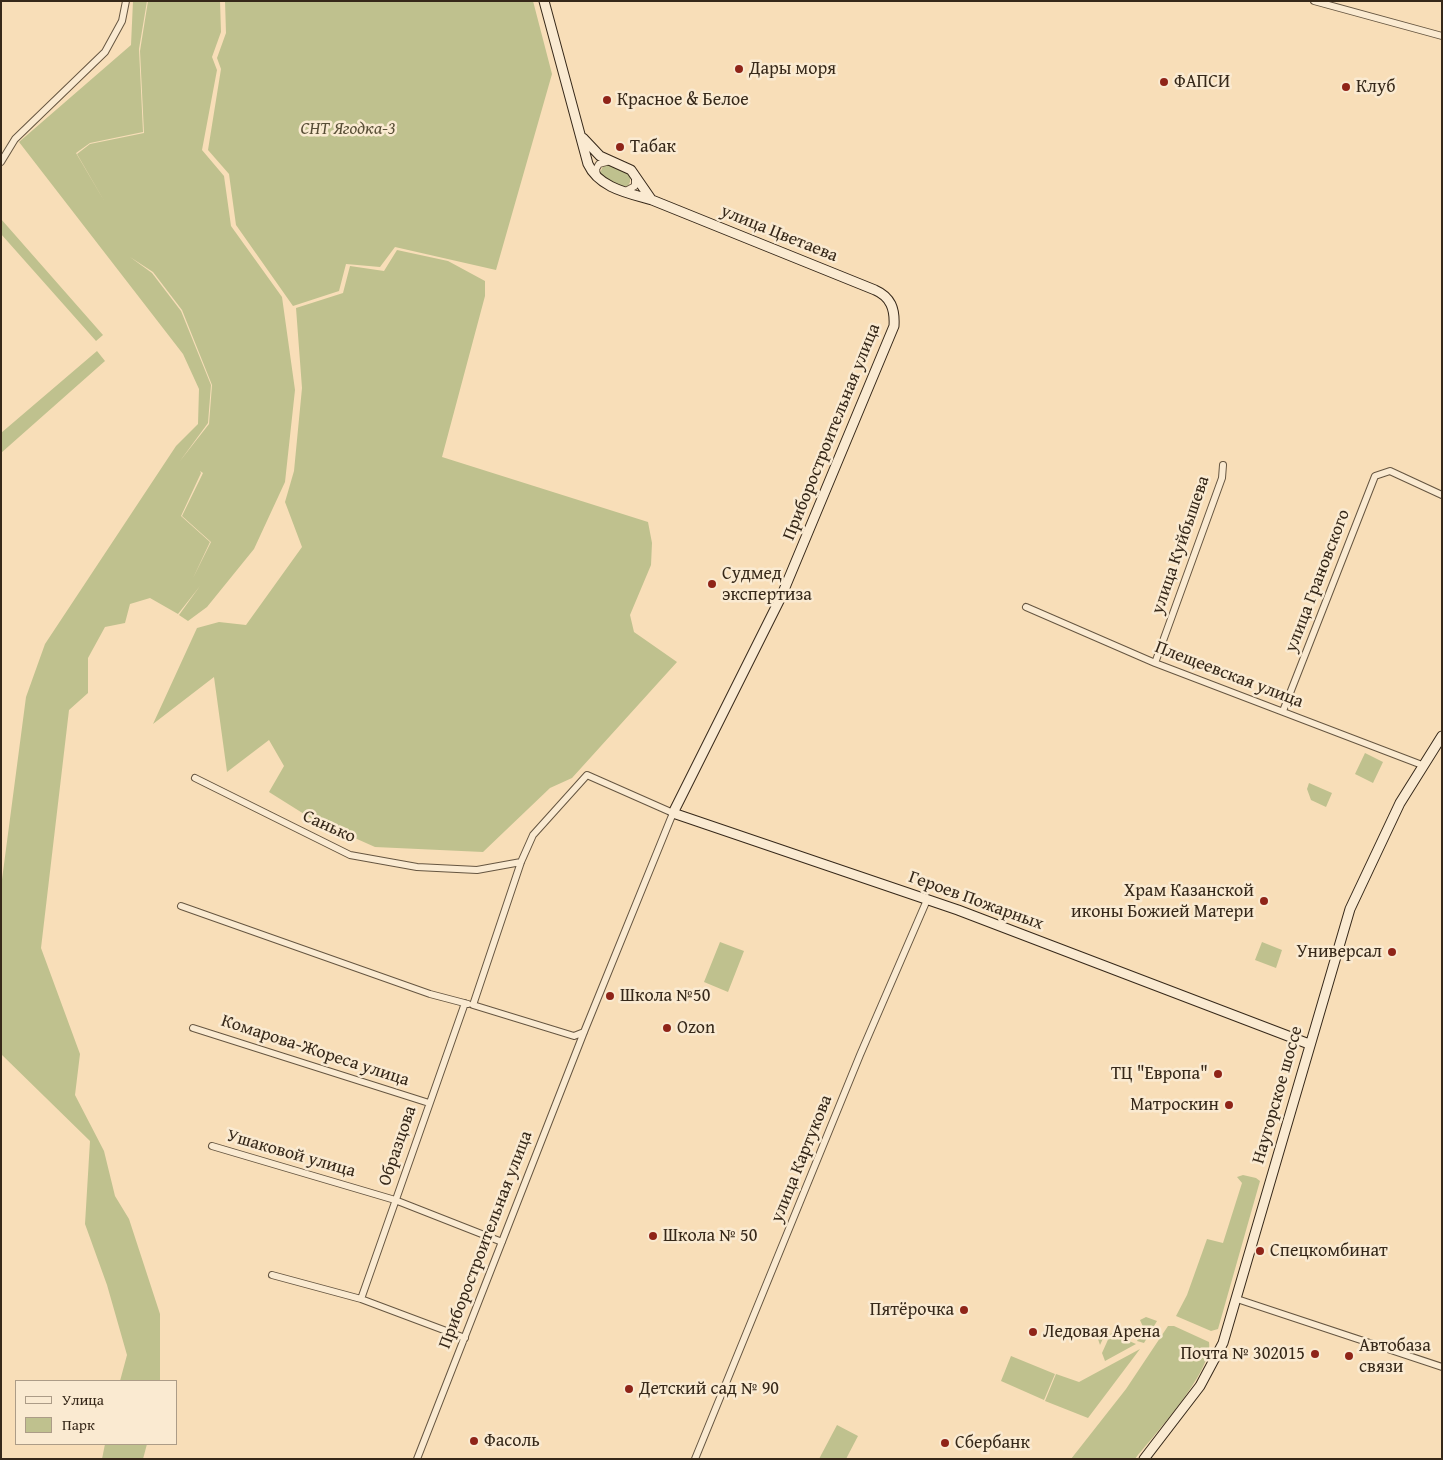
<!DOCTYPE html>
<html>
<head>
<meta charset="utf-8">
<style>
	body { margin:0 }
	#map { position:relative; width:1443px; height:1460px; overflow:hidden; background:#f8deb8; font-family:"Gentium Book Plus",serif }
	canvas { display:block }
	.frame { position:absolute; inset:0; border:2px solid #362819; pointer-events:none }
	.legend { position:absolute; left:15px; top:1380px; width:162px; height:65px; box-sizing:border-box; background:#faead1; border:1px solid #ac9c87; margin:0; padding:6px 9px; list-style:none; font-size:15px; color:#362819 }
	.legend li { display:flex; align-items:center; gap:10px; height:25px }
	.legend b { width:25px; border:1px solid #ac9c87 }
</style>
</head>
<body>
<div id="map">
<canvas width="1443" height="1460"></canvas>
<div class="frame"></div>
<ul class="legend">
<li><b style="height:6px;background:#faead1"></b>Улица</li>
<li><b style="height:14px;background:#bfc18e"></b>Парк</li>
</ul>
</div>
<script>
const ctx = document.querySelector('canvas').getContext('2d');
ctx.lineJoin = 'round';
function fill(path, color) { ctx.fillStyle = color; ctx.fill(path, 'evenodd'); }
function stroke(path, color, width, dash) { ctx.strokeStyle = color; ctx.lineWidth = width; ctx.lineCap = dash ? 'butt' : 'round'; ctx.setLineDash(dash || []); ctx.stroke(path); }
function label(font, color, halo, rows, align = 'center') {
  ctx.font = font + ' "Gentium Book Plus",serif'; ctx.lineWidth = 5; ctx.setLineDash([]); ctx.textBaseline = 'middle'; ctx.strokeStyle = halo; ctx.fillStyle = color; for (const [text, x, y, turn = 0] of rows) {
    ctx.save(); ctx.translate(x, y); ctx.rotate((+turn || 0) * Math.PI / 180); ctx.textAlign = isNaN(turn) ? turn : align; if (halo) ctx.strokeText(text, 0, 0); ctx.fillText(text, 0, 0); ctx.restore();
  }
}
const green = new Path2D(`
	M133,1H147L139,49L143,132L90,143L76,153L106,204L107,226L130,257L152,273L181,311L211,385L208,423L180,461L209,424L212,385L182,310L153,272L130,257L107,226L106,204L77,154L90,144L144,133L140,51L148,1H220L221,32L212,57L217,70L202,150L224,176L231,226L282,297L295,390L285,482L254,549L207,607L188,621L179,615L200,586L178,614L150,598L130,604L125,623L105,627L88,658V693L69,710L41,948L80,1054L75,1095L104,1151L115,1196L129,1219L160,1314V1381H120L127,1355L107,1285L85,1224L90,1141L1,1054V887L26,697L45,644L176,446L198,424L199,389L183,354L19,142L131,45ZM200,471L203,473L182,516L211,542L193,578L210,542L181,516L201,473Z
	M225,1H533L552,74L496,270L395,247L380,267L346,264L339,291L293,306L236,225L229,174L208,150L221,69L217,58L226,33Z
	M608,164L630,174V182L628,186C618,188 606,181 600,173L603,166Z
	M1,219L103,335L96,341L1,234Z
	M397,250L448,261L485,281V296L442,457L648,522L652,543L651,565L630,615L634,632L677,662L572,778L550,788L483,852L375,847L312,819L269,792L284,766L269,740L227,772L214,677L153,724L197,628L219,622L246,625L302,547L285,502L294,471L302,388L296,308L343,293L350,266L384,271Z
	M97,351L105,361L1,453V433Z
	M1365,753L1383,762L1373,783L1355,774Z
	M1309,783L1332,793L1326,807L1311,800L1307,789Z
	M720,942L744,951L728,992L704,982Z
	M1262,942L1282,950L1276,968L1255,960Z
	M1243,1175L1256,1178L1260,1181L1218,1329L1211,1331L1176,1316L1187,1295L1207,1239L1223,1243L1242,1183L1237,1177Z
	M1146,1317L1157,1321L1144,1343L1137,1341L1144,1329L1140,1320Z
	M1168,1326H1174L1209,1342C1214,1370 1154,1435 1135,1459H1071L1126,1389Z
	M1094,1328L1106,1332L1100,1345L1097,1336L1091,1333Z
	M1111,1333L1136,1344L1105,1361L1102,1353Z
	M1140,1349L1088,1418L1045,1401L1056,1374L1079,1382Z
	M1011,1356L1055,1374L1044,1400L1001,1381Z
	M837,1425L858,1436L846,1459H819Z
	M105,1444H147L143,1459H102Z`);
const street = new Path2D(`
	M1314,1L1442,36
	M1,162L15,139L105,52L122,21L126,1
	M597,176L596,169L599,164L610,161
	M624,192L635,186V177
	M1026,607L1155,663L1422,765
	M1155,663L1222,478L1223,465
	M1283,711L1375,476L1390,471L1442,495
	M195,778L350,855L417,867L477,870L521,862
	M181,906L430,994L468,1004
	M193,1028L429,1103
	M212,1146L395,1200L502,1242
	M272,1275L361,1299L465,1338
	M361,1299L465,1003
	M1237,1299L1442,1367
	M417,1459L584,1032L673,813L587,775L533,835L521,862L473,1005L574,1036L584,1032
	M695,1459L860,1055L927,900`);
const secondary = new Path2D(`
	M544,1L588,164C599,188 628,193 652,200L875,290C891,297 895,309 894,326L781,597L673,813L958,910L1309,1044
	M583,138L600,156L631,170L651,199
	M1144,1459L1200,1386L1223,1343L1350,909L1400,803L1442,736`);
const markers = [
	[739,69,5,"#8f2418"],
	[1164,82,5,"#8f2418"],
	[1346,87,5,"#8f2418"],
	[607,100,5,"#8f2418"],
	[620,147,5,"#8f2418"],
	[712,584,5,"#8f2418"],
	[1264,901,5,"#8f2418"],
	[1392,952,5,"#8f2418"],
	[610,996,5,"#8f2418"],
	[667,1028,5,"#8f2418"],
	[1218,1074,5,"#8f2418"],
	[1229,1105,5,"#8f2418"],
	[653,1236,5,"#8f2418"],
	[1260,1251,5,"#8f2418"],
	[964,1310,5,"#8f2418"],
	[1033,1332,5,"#8f2418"],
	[1315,1354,5,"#8f2418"],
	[1349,1356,5,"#8f2418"],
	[629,1389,5,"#8f2418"],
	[474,1441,5,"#8f2418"],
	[945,1443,5,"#8f2418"]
];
const poiNames = [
	["Дары моря",749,69],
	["ФАПСИ",1174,82],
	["Клуб",1356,87],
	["Красное & Белое",617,100],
	["Табак",630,147],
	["Судмед",722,574],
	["экспертиза",722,595],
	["Храм Казанской",1254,891,"right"],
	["иконы Божией Матери",1254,912,"right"],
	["Универсал",1382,952,"right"],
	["Школа №50",620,996],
	["Ozon",677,1028],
	["ТЦ \"Европа\"",1208,1074,"right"],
	["Матроскин",1219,1105,"right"],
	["Школа № 50",663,1236],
	["Спецкомбинат",1270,1251],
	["Пятёрочка",954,1310,"right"],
	["Ледовая Арена",1043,1332],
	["Автобаза",1359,1346],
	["связи",1359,1367],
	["Почта № 302015",1305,1354,"right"],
	["Детский сад № 90",639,1389],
	["Фасоль",484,1441],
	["Сбербанк",955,1443]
];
const parkNames = [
	["СНТ Ягодка-3",348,129]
];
const streetNames = [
	["улица Цветаева",779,234,22],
	["Приборостроительная улица",832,432,-68],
	["улица Куйбышева",1181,545,-71],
	["улица Грановского",1318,581,-69],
	["Плещеевская улица",1229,675,21],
	["Санько",329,827,24],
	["Героев Пожарных",976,901,20],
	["Комарова-Жореса улица",315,1051,18],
	["Наугорское шоссе",1278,1095,-74],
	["Образцова",398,1146,-71],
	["Ушаковой улица",291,1154,16],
	["улица Картукова",802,1159,-68],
	["Приборостроительная улица",486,1240,-69]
];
fill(green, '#bfc18e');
stroke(street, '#665641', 8);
stroke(secondary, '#362819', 11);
stroke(street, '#faead1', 6);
stroke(secondary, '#faead1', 9);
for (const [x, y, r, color] of markers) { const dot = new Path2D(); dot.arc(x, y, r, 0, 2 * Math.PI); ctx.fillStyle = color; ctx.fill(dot); stroke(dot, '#faead1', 2); }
label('18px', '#362819', '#faead1', poiNames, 'left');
label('italic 18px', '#584e36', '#faead1', parkNames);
label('18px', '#362819', '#faead1', streetNames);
</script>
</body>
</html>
